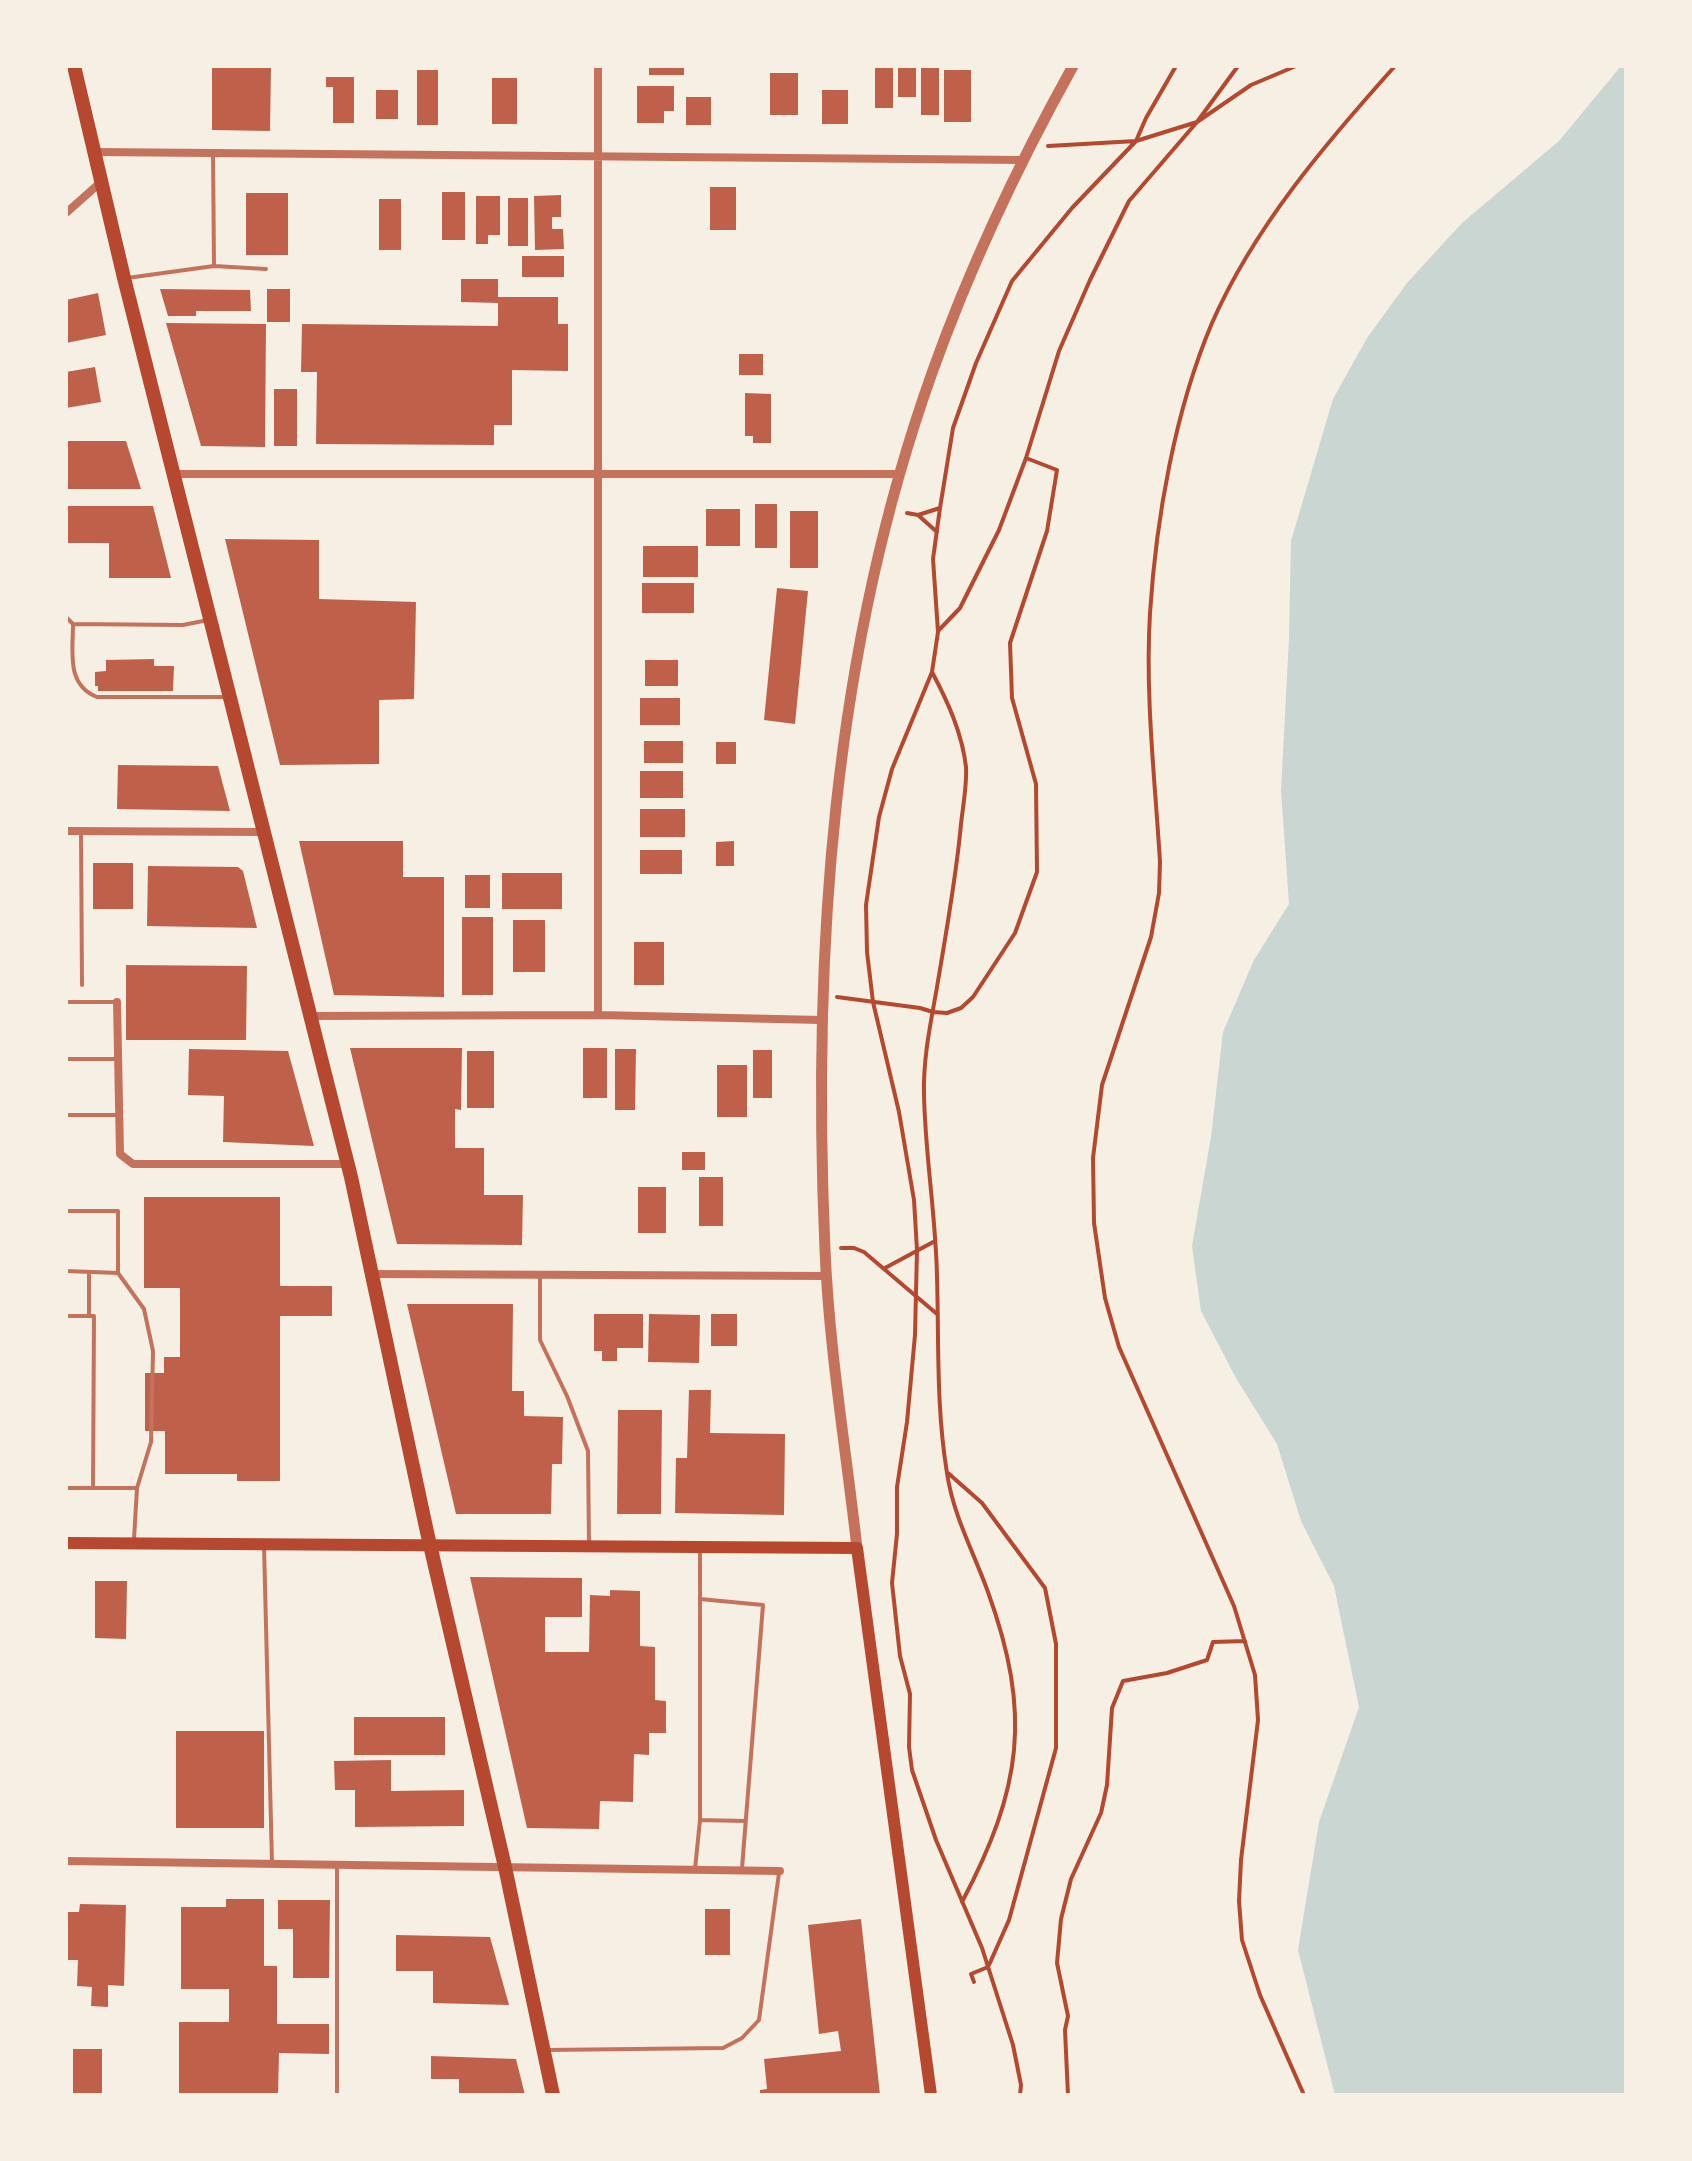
<!DOCTYPE html>
<html>
<head>
<meta charset="utf-8">
<style>
	body { margin:0 }
	#map { position:relative; width:1692px; height:2161px; overflow:hidden; background:#f6efe4; font-family:"Zilla Slab",serif }
	canvas { display:block }
	.frame { position:absolute; inset:0; border:68px solid #f6efe4; pointer-events:none }
</style>
</head>
<body>
<div id="map">
<canvas width="1692" height="2161"></canvas>
<div class="frame"></div>
</div>
<script>
const ctx = document.querySelector('canvas').getContext('2d');
ctx.lineJoin = 'round';
function fill(path, color) { ctx.fillStyle = color; ctx.fill(path, 'evenodd'); }
function stroke(path, color, width, dash) { ctx.strokeStyle = color; ctx.lineWidth = width; ctx.lineCap = dash ? 'butt' : 'round'; ctx.setLineDash(dash || []); ctx.stroke(path); }
const water = new Path2D(`
	M1621,66H1626V2095H1335L1298,1950L1319,1822L1359,1707L1334,1586L1301,1521L1277,1444L1236,1378L1201,1311L1192,1246L1211,1137L1223,1032L1254,960L1289,904L1281,791L1289,638L1291,541L1333,399L1367,338L1407,283L1462,223L1559,141Z`);
const building = new Path2D(`
	M212,66H271L270,131L212,130Z
	M649,66H684V75H649Z
	M875,66H893V108H875Z
	M898,66H916V97H898Z
	M921,66H939V115H921Z
	M417,70H438V125H417Z
	M944,70H971V122H944Z
	M770,73H798V115H770Z
	M326,77H354V123H333V87H326Z
	M492,78H517V124H492Z
	M637,86H674V111H664V123H637Z
	M376,90H398V119H376Z
	M822,90H848V124H822Z
	M686,97H711V125H686Z
	M710,187H736V230H710Z
	M442,192H465V240H442Z
	M246,193H288V255H246Z
	M561,195V217H552V229H563L564,249L535,250L534,196Z
	M476,196H500V235H488V244H476Z
	M508,198H528V246H508Z
	M379,199H401V250H379Z
	M522,256H564V277H522Z
	M461,279H498V297H558V324H568V371L512,370V425H494V445L316,444L317,372H301L302,324L498,326V303L461,302Z
	M160,289L250,290L251,311H196V316H168Z
	M267,289H290V322H267Z
	M98,293L106,335L66,343V300Z
	M166,323L266,324L265,447L201,446Z
	M739,354H763V375H739Z
	M95,367L101,402L66,408V372Z
	M274,389H297V446H274Z
	M745,393L771,394V443H753V436H745Z
	M66,441H126L141,489H66Z
	M755,504H777V548H755Z
	M66,506H153L171,578H109V543H66Z
	M706,509H740V546H706Z
	M790,511H818V568H790Z
	M225,539L319,540V599L416,602L414,699L379,700V764L280,765Z
	M643,546H698V577H643Z
	M642,583H694V613H642Z
	M777,588L808,591L795,724L764,720Z
	M154,659V666H174L173,691H98V686H95V672L106,671V660Z
	M645,660H678V686H645Z
	M640,698H680V725H640Z
	M644,741H683V763H644Z
	M716,742H736V764H716Z
	M118,765L218,766L230,811L117,809Z
	M640,771H683V798H640Z
	M640,809H685V837H640Z
	M299,841H403V877H444V997L334,995Z
	M734,841V866H716V842Z
	M640,850H682V874H640Z
	M93,863H133V909H93Z
	M148,866L238,867L243,871L257,928L147,926Z
	M502,873H562V909H502Z
	M465,875H490V908H465Z
	M462,917H493V995H462Z
	M513,920H545V972H513Z
	M634,942H664V985H634Z
	M126,965L247,966L246,1040H126Z
	M350,1048H462L461,1110L455,1109V1148H484V1195H523L522,1245L397,1244Z
	M583,1048H607V1098H583Z
	M189,1049L288,1051L314,1146L223,1142L224,1096L188,1095Z
	M615,1049H636L635,1110H615Z
	M753,1050H772V1098H753Z
	M467,1051H494V1108H467Z
	M717,1065H747V1117H717Z
	M682,1152H705V1170H682Z
	M699,1177H723V1226H699Z
	M638,1187H666V1233H638Z
	M144,1197H280V1286H332V1316H280V1481H237V1474H165V1431H145V1373H164V1357H180V1288H144Z
	M407,1304H513L512,1391H524V1416L563,1417L562,1464H552L551,1514H456Z
	M594,1314H643V1348H617V1361H602V1351H594Z
	M649,1314L700,1315L699,1363L648,1362Z
	M711,1314H737V1346H711Z
	M689,1390H711L710,1433L785,1434L784,1515L675,1513L676,1458H687Z
	M618,1410H662L661,1514H617Z
	M470,1577L582,1578V1617H545V1652H589L590,1595L610,1596V1590L640,1591V1646L655,1647V1700L666,1701V1733H649V1755L634,1754L633,1802L600,1801L599,1829L527,1828Z
	M95,1581H127L126,1639L95,1638Z
	M354,1717H445V1755H354Z
	M176,1731H264V1828H176Z
	M391,1760V1791L464,1790V1826L355,1827V1790H335L334,1761Z
	M226,1899H264V1966H277V2024H329V2054L279,2053L278,2095H179V2022H229V1989H181V1907H226Z
	M278,1900H330L329,1978H293V1929H278Z
	M80,1904L126,1905L124,1986L108,1985V2007L91,2006L92,1987L77,1986L78,1960H66V1912H79Z
	M705,1909H730V1955H705Z
	M861,1919L880,2095H760V2090L767,2089L764,2059L841,2051L838,2031L819,2034L808,1925Z
	M396,1935L490,1937L509,2005L433,2003V1971H396Z
	M73,2049H102V2095H73Z
	M431,2056L516,2059L525,2095H459V2079H431Z`);
const path = new Path2D(`
	M1048,146L1136,141L1197,122L1251,85L1296,66
	M907,513L918,515L940,508
	M918,515L937,532
	M939,630L960,608L999,530L1026,458L1059,351L1090,280L1129,201L1197,122L1238,66
	M932,672C948,702 962,733 966,767C967,785 963,806 961,824C956,879 946,933 937,987C931,1022 923,1057 924,1094C925,1155 936,1216 937,1277C939,1344 936,1406 947,1473C953,1515 974,1553 988,1592C1032,1714 1022,1788 962,1902
	M837,997L920,1008L933,1012L947,1013L961,1008L973,997L1015,933L1037,872L1036,784L1012,698L1010,643L1047,531L1057,470L1026,458
	M841,1248H854L864,1252L937,1314
	M885,1268L935,1241
	M948,1473L982,1503L1045,1588L1056,1644V1748L1009,1920L989,1965
	M974,1982L971,1974L988,1967
	M1020,2095L1021,2085L1013,2045L982,1948L936,1840L912,1770L909,1747L910,1694L900,1656L892,1583L897,1534V1487L907,1422L915,1335L917,1250L914,1200L899,1112L873,1002L867,952L866,905L879,817L892,769L932,672L938,632L933,559L940,508L953,428L976,363L1012,281L1072,208L1136,141L1146,118L1176,66
	M1068,2095L1065,2030L1068,2016L1057,1963L1061,1919L1071,1879L1101,1813L1107,1785L1112,1708L1123,1681L1167,1673L1207,1660L1213,1642L1245,1641
	M1304,2095L1260,1995L1242,1940L1239,1901L1241,1860L1258,1720L1255,1675L1234,1606L1119,1347L1105,1298L1094,1223L1093,1158L1102,1085L1151,937L1159,893L1160,862C1155,780 1145,695 1150,613C1156,519 1175,410 1212,323C1254,227 1326,143 1395,66`);
const service = new Path2D(`
	M213,153L214,266
	M127,278L214,266L266,269
	M66,617L73,624L183,625L208,620
	M73,624C73,652 66,685 97,697H226
	M81,831L82,985
	M66,1002H117
	M66,1059H118
	M66,1115H118
	M66,1211H118V1273
	M66,1271L118,1273
	M118,1273L144,1309L153,1351L151,1442L137,1488L134,1539
	M540,1275V1340L567,1396L588,1451L589,1544
	M66,1316H89V1272
	M89,1316H94L93,1488
	M66,1488H137
	M264,1546L272,1863
	M700,1599L763,1605L742,1868
	M700,1820L745,1821
	M337,1865V2095
	M695,1869L700,1820V1550
	M546,2050L723,2048L742,2038L759,2020L779,1873`);
const minor = new Path2D(`
	M95,152L1022,160
	M66,213L102,181
	M174,474H900
	M66,831L263,832
	M117,1002L120,1154L133,1164H348
	M598,1015V66
	M309,1016L598,1015L821,1020
	M371,1274L827,1276
	M66,1861L780,1871`);
const tertiary = new Path2D(`
	M857,1548C846,1450 829,1348 825,1250C812,955 832,653 932,373C970,266 1018,165 1073,66`);
const secondary = new Path2D(`
	M66,1543L857,1548L931,2095`);
const primary = new Path2D(`
	M74,66L124,278L351,1177L427,1532L505,1867L553,2095`);
fill(water, '#c9d6d2');
fill(building, '#bf614a');
stroke(path, '#b5482f', 4);
stroke(service, '#c5725c', 4);
stroke(minor, '#c5725c', 8);
stroke(tertiary, '#c5725c', 11);
stroke(secondary, '#b5482f', 12);
stroke(primary, '#b5482f', 14);
</script>
</body>
</html>
